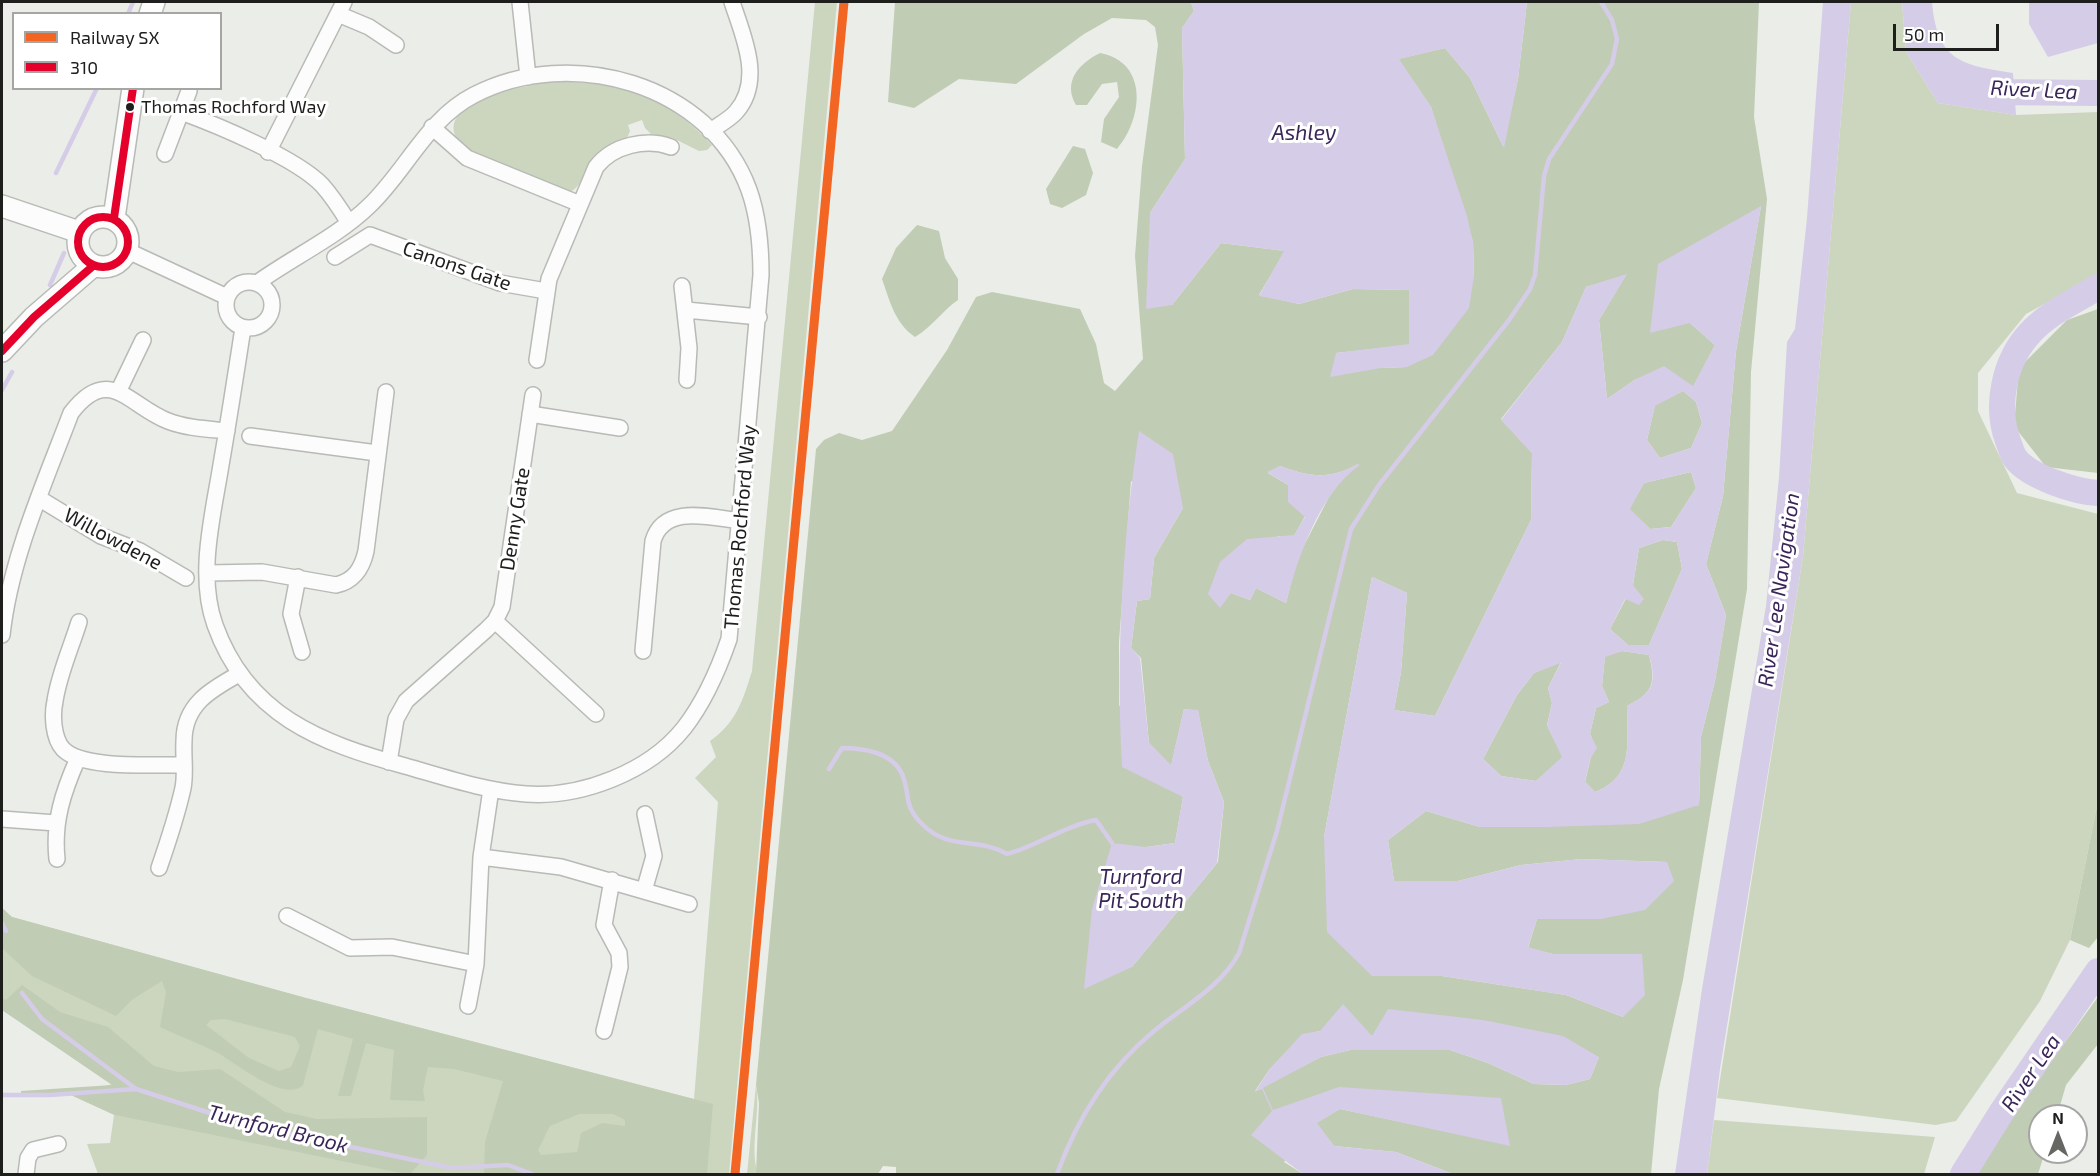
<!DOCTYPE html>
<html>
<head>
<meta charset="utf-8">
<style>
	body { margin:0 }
	#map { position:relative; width:2100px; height:1176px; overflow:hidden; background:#ebede8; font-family:"Exo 2",sans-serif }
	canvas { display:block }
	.frame { position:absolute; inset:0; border:3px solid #1e1f1c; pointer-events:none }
	.legend { position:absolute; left:12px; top:12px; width:210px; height:78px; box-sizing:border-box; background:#fff; border:2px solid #a5a5a4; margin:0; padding:8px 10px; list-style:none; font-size:18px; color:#1e1f1c }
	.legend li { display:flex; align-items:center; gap:12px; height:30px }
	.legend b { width:30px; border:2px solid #a5a5a4 }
	.north { position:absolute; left:2028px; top:1104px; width:60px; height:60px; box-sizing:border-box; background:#fff; border:2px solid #a5a5a4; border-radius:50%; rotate:0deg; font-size:16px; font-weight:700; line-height:24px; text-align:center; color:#1e1f1c }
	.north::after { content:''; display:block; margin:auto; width:21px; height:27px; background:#666763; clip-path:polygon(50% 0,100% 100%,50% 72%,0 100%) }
	.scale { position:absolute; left:1893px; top:24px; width:106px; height:27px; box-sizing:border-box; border:3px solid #1e1f1c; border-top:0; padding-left:8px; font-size:18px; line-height:21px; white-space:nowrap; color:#1e1f1c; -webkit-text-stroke:4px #fff; paint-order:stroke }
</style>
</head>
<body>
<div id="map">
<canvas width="2100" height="1176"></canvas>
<div class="frame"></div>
<ul class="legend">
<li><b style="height:8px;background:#f26522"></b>Railway SX</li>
<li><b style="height:8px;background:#e4002b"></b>310</li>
</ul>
<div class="north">N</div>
<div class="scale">50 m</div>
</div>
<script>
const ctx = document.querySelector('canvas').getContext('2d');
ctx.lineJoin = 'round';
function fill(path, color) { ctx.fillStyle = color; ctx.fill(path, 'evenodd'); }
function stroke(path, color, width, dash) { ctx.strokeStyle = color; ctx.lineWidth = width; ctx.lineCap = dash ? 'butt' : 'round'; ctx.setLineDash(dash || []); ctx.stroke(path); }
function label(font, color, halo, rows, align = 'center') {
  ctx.font = font + ' "Exo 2",sans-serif'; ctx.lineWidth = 6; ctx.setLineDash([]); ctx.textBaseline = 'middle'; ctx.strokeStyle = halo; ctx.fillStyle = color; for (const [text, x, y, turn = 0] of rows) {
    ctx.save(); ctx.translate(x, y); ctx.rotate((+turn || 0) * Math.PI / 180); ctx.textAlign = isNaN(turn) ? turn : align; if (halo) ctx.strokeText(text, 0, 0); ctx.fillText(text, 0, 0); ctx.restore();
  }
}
const green = new Path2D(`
	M815,2H837L729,1174H98L87,1144L110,1143L114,1115L73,1096L112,1084L2,1010V908L12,917L306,998L694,1099L718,802L695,778L716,757L710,741C736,723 743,700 752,671Z
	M1851,2H1902L1906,52L1938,103L2016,115L2098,112V275L2026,314L1978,373V411L2017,493L2098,514V801L2070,940L2040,1001L1956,1121L1936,1125L1717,1098L1803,556Z
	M563,80C625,80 669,99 712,145L707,150L699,151L673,138L651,134L645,128L642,120L628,125L630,131L626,140C615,145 603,148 595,157C584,167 584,187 569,192L467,151C414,102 534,84 563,80Z
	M756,1085C761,1114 749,1147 758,1174H747Z
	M1714,1120L1935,1137L1924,1174H1707Z`);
const forest = new Path2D(`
	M895,2H1191L1194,11L1182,28L1185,159L1150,213L1172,305L1221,243L1285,251L1259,295L1299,304L1353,289L1409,290L1410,345L1336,353L1381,368L1407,367L1474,276L1473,242L1431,107L1398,59L1445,48L1470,78L1503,146L1518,79L1527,2H1759L1754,117L1767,199L1751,372L1747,589L1683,980L1659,1089L1651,1174H1453L1396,1152L1334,1146L1316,1123L1340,1109L1510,1145L1339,1087L1284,1162L1303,1174H896V1167L883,1166L878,1174L756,1173L759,1103L756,1085L816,449L824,440L839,433L862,440L892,431L947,350L976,297L992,292L1080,309L1096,344L1104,383L1115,391L1143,359L1135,256L1142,166L1158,45L1155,27L1146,20L1112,18L1084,34L1016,84L959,79L914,108L888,102ZM1761,206L1736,351L1723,496L1706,564L1726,615L1715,681L1701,737L1699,805L1480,827L1426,811L1388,840L1394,881H1458L1521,865L1582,859L1667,862L1601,919H1537L1528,948L1553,954H1642L1623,1017L1566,995L1442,976H1372L1324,837L1372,577L1407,593L1401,672L1394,710L1435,716L1531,520L1532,453L1501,419L1562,342L1586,287L1626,275L1599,320L1607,399L1636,379L1693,387L1715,345L1690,323ZM1358,464L1343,477L1329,497L1297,559L1286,603L1256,588L1250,600L1231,593L1278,536H1294L1305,516L1288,485L1268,473L1280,466C1309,477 1330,480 1358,464ZM1131,481L1183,508L1154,558L1150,599L1137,601L1131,648L1141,658L1149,743L1171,766L1184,709L1198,711L1208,761L1224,802L1218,862L1132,967L1146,847L1175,843L1183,797L1119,705V642ZM1320,1031L1599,1057L1590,1079L1566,1085L1534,1084L1488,1063L1450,1050H1350L1321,1057L1255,1091L1269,1070L1302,1035Z
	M1100,53C1149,62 1143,119 1117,149L1101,142L1104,119L1119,97L1117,82L1102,84L1087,105H1076C1062,81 1080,63 1100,53Z
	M1073,146L1085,149L1093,173L1086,195L1062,208L1050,204L1046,189Z
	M917,225L939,231L945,258L958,279V300C942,311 932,327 915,337C895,323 890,302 882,279L896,248Z
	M2098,309V473L2046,467L2014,426L2019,368L2067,320Z
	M1683,391L1696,402L1702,423L1691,448L1660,458L1647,440L1655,405Z
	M1691,472L1696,488L1671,527L1650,529L1629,509L1644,483Z
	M1663,540L1677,542L1682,569L1649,645H1628L1610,629L1633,585L1639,548Z
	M1622,651L1649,655C1656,684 1653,693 1627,706C1627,742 1635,777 1595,792L1585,782L1591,757L1596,748L1590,734L1596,708L1609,702L1602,686L1605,656Z
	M1561,662L1548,688L1552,703L1547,725L1563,757L1536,781L1501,776L1483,759L1517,695L1534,673Z
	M2098,801V937L2089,948L2070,940Z
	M2,908L12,917L306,998L713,1104L707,1174H484L485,1142L503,1081L454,1069L428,1067L423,1090L425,1101L390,1100L394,1050L366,1043L351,1096H338L353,1039L318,1029L303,1085C284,1104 235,1062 216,1052C198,1043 179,1036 160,1027L166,992L162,981L133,999L116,1016L32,976L2,948ZM225,1019L295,1037L300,1046L291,1067L279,1071L249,1058L206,1025L211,1020ZM579,1114H613L625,1120V1126L602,1123L581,1133L577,1152L541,1155L538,1150L550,1126Z
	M22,985L60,1012L108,1027L154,1066L178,1072L220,1069L285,1112L317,1119L427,1117V1155L410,1174H406L115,1115L71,1095L21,1097V1091L112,1085L2,1010V998L6,1000Z
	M2098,997V1044L2066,1085L2057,1116H2040V1152H2045L2038,1174H1977L2025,1097Z`);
const water = new Path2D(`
	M1191,2H1527L1518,79L1504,148L1470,78L1445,48L1399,59L1431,107L1467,216L1473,242L1474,276L1469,308L1433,355L1407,367L1381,368L1330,377L1336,353L1409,344V290L1353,289L1299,304L1259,296L1284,251L1221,243L1172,305L1146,309L1150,213L1185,159L1182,28L1194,11Z
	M1823,2H1851L1803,556L1720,1069L1707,1174H1675L1702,989L1766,606L1779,478L1787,342L1795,329L1807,218Z
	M1902,2H1932C1937,61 1961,65 2013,73L2016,115L1938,103L1906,52Z
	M2029,2H2098V43L2048,57L2029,24Z
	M1761,206L1736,351L1723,496L1706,564L1726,615L1715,681L1701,737L1699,805L1639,824L1547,827H1480L1426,811L1388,840L1394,881H1458L1521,865L1582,859L1667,862L1674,881L1645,910L1601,919H1537L1528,947L1553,954H1642L1645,995L1623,1017L1566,995L1442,976H1372L1327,932L1324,837L1372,577L1407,593L1401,672L1394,710L1435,716L1531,520L1532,453L1501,420L1562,342L1586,287L1627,274L1599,320L1607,399L1636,379L1664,366L1693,386L1715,345L1690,323L1650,333L1658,264ZM1683,391L1696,402L1702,423L1691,448L1660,458L1647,440L1655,406ZM1691,472L1696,488L1671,527L1650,529L1630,509L1644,483ZM1663,540L1677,542L1682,569L1649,645H1628L1610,629L1625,599L1639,605L1644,599L1633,585L1639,548ZM1622,651L1649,655C1657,683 1653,693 1627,706C1627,741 1635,777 1595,792L1585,781L1591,757L1597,748L1590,734L1596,708L1609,702L1602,686L1605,657ZM1561,663L1548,688L1552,703L1547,726L1562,757L1536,781L1501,776L1483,759L1517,695L1534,673Z
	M1139,431L1173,454L1183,508L1154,558L1150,599L1137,601L1131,648L1140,658L1149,743L1171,765L1184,709L1198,710L1208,761L1224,802L1217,863L1132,967L1084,989L1092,909L1112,843L1146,847L1175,843L1183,797L1122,767C1116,655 1122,542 1139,431Z
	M1358,464L1360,465C1319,494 1298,557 1286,603L1256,588L1250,600L1231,593L1220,608L1208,594L1220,562L1247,539L1294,535L1305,517L1288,502V485L1267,472L1280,466C1309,477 1330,480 1358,464Z
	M1343,1004L1372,1036L1388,1009L1483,1020L1563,1036L1599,1057L1590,1079L1566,1085L1534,1084L1488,1063L1450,1050H1350L1321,1057L1263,1088L1273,1110L1339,1087L1501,1098L1510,1146L1340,1109L1317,1123L1334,1146L1396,1152L1453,1174H1303L1251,1135L1272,1111L1262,1089L1255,1092L1269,1070L1302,1034L1320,1031Z`);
const stream = new Path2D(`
	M128,14L133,2
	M56,173L97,88
	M50,285L64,253
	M2,390L12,372
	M829,769L842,748C862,748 892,752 902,774C911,794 902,804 922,824C948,851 979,837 1007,854C1037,846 1064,826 1096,820L1112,843
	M2,923L6,931
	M22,993L42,1019L136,1089L250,1126L452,1168L508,1165L532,1174
	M2,1095H50L136,1089
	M1057,1174C1077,1119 1108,1069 1154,1031C1183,1007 1221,987 1239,953L1277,831L1351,529L1379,485L1509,320L1530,289L1535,275L1544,176L1549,159L1612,64L1617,39L1612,20L1601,2`);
const river = new Path2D(`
	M1980,86L1991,92L2098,93
	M2098,287C2075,301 2048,313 2030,333C2004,361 1995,406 2008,441C2010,446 2012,454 2015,458C2029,477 2076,492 2098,493
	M1963,1174L2001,1113L2098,971`);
const minor = new Path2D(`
	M520,2L528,77
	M338,14L369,27L396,45
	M181,112C217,125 296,158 322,185C332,196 341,210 349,223
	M432,127L467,158L580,204
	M710,131C719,125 730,119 736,112C764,80 743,36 732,2
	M268,152L344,2
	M165,154L189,91
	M128,251L227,297
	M335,257L370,235L500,283L546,291
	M226 305a23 23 0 1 1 46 0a23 23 0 1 1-46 0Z
	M682,286L689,348L687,380
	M686,310L759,317
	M243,328C236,373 229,419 221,465C213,515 197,575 215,625C247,715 320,743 405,766C444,777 485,791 526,794C581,798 649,772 684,728C705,701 718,671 729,639L761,275C761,246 759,218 749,190C710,83 570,45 474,95C427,119 406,171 369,206C337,237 293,257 257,283
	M537,360L549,279L596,167C613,145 646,138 671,147
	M119,390L143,340
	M530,414L620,428
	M250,436L377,453
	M40,499L101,536L140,551L186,578
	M208,573L262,572L336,585C354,581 362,569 366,551L386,392
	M298,577L291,614L302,652
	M495,621L596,714
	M79,622C71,648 59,674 55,701C52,715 53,738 63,749C83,770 156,764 184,765
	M2,635C10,560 44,484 71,413C109,363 129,406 168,421C186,428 207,429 227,431
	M643,651L653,541C664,503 712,518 741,521
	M389,762L396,719L406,701L486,630L495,621L502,607L533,395
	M2,819L56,823
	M481,857L561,867L689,904
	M57,859C53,822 63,792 78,758
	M159,868C168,842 177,815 183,788C186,773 183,757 184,741C184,705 210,690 239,674
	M644,891L654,856L645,814
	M287,916L350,948L392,947L476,964
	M468,1006L476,964L481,857L491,789
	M604,1031L620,967L619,953L604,925L612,880
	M26,1174L28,1158L33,1150L58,1144`);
const secondary = new Path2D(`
	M150,14L154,2
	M2,206L79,232
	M78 242a25 25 0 1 1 50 0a25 25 0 1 1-50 0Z
	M114,218L133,88
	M2,351L34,317L93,266`);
const bus1 = new Path2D(`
	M78 242a25 25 0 1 1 50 0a25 25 0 1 1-50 0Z
	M114,218L133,88
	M2,351L34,317L93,266`);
const rail1 = new Path2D(`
	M735,1174L844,2`);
const markers = [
	[130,107,5,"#1e1f1c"]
];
const busNames = [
	["Thomas Rochford Way",141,107]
];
const streetNames = [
	["Canons Gate",457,266,19],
	["Denny Gate",515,519,-81],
	["Thomas Rochford Way",740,527,-85],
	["Willowdene",113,539,28]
];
const waterNames = [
	["River Lea",2034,90,3],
	["Ashley",1304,133],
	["River Lee Navigation",1779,590,-82],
	["Turnford",1141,877],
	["Pit South",1141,901],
	["River Lea",2031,1073,-56],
	["Turnford Brook",278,1129,14]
];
fill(green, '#ccd6bf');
fill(forest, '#c1ccb4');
fill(water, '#d5cce7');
stroke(stream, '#d5cce7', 4.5);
stroke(river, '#d5cce7', 26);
stroke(minor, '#b8bab6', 18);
stroke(secondary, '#b8bab6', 24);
stroke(minor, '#fcfcfc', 15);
stroke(secondary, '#fcfcfc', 21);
stroke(bus1, '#e4002b', 8);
stroke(rail1, '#f26522', 9);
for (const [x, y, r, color] of markers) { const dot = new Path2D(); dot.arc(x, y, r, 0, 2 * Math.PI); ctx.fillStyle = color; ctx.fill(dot); stroke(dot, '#fff', 2); }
label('18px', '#1e1f1c', '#fff', busNames, 'left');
label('20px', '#1e1f1c', '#fff', streetNames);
label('italic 21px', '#392558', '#fff', waterNames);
</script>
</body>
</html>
